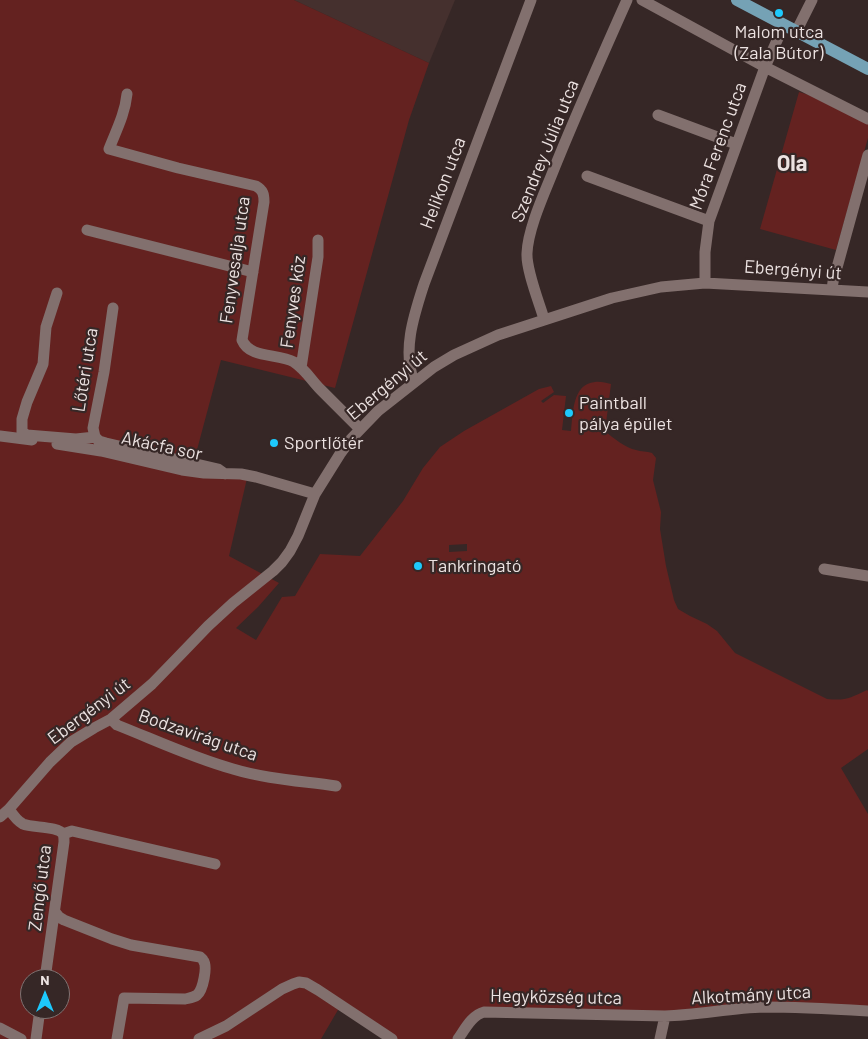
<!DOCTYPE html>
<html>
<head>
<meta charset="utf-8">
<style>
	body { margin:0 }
	#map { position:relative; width:868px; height:1039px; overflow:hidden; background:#362726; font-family:Barlow,sans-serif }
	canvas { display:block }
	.north { position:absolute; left:20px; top:969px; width:50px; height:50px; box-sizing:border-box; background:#362726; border:1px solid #7f7271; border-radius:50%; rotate:0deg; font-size:14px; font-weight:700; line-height:20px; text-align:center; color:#ece2e1 }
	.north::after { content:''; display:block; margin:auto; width:18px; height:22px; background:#1dc9fc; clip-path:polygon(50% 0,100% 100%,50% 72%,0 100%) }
</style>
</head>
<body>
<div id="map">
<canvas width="868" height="1039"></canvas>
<div class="north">N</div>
</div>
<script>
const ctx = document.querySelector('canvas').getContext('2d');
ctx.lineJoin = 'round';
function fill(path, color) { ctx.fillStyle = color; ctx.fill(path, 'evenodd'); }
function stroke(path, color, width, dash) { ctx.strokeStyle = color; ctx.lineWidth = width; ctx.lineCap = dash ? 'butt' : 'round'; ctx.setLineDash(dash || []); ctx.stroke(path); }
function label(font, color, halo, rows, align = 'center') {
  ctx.font = font + ' Barlow,sans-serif'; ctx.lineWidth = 4.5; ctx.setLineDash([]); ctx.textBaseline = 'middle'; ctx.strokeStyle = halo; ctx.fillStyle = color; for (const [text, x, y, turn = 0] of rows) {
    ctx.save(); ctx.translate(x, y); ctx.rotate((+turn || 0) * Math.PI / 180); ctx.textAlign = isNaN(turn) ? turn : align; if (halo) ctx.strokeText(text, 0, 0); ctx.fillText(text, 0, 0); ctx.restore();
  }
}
const built = new Path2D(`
	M294,0H455L429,63Z`);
const green = new Path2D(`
	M0,0H294L429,63L409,120L335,388L221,360L194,461L248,474L229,556L279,583L258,607L236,628L256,640L282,597L295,596L320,554L360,556L403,501L423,468L440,447L464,431L539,389L551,386L554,392L541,401L543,403L554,395L566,396L562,430L571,431C573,414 572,384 595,382C600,381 606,383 611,384L605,431C613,438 626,448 636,450C641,452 647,451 652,453L656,458L653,480L661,512L660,529L666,566L674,600L678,609L690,616L707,624L717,631L735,653L827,699C846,701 850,698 867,690L868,691V749L841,768L868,814V1008L674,1013L475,1011L452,1039H397L342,1003L321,1039H0ZM467,544V551L449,552V545ZM30,979H60V1009H30Z
	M799,92L816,97L868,123V138L836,250L760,229Z`);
const minor = new Path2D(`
	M642,0L765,67L868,119
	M796,32L812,0
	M127,94C125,114 116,131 109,149L178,168L256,186C263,190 264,194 264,202L242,340C250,359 278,353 294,362C305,369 312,381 321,390C334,403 347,416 360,429
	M658,115L736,144
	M587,176L709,221
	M87,230L253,272
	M705,283V252L709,221L765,67L784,25
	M832,290L833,282L868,155
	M57,293L46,327L43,364L27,402L22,419V432L27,435L76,439L95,437L99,441L106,443L218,469L225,474
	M544,319C539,302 526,270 527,253C528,228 545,192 554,169C577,112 602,56 627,0
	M301,368L318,257V240
	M414,382C402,350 414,315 424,284L531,0
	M0,436L32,440
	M95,437L93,428L104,372L113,308
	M57,444L101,451L182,470L204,473L241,474L256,477L315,494
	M824,569L868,576
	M111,719L117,725C155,740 193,758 233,769C266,779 302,781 336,786
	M9,809C13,815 17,821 23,824C32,828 58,826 63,834C64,836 64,839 64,842L45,979
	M0,817L9,809L50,762L71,742L94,728L111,719L152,684L183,652L208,626L233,603L273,571L282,562L290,551L298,536L315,494L340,454L351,439L378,411L434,367L454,355L498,335L612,298L661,287L705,283L868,292
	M63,834L72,831L215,864
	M55,912L59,917L64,920L112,939L131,945L200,957C201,958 202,958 203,960C208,966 203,990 197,995C193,998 189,998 185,999L124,998L117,1039
	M0,1028L21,1039
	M36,1039L40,1009
	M199,1039L226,1026L282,989L293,984L299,982L306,983L318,990L392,1039
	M458,1039C465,1029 472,1015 484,1012L665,1016C698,1015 731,1008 764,1007C799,1007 834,1009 868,1011
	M660,1039L665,1016`);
const major = new Path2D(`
	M737,0L868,69`);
const markers = [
	[779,13,5,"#1dc9fc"],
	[569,413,5,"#1dc9fc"],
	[274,443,5,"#1dc9fc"],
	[418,566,5,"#1dc9fc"]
];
const poiNames = [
	["Malom utca",779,32,"center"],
	["(Zala Bútor)",779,53,"center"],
	["Paintball",579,403],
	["pálya épület",579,424],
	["Sportlőtér",284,443],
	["Tankringató",428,566]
];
const streetNames = [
	["Móra Ferenc utca",718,146,-70],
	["Szendrey Júlia utca",545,151,-68],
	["Helikon utca",443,183,-69],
	["Fenyvesalja utca",235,260,-82],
	["Ebergényi út",793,270,4],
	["Fenyves köz",293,302,-82],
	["Lőtéri utca",85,370,-81],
	["Ebergényi út",387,385,-40],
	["Akácfa sor",162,446,12],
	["Ebergényi út",89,711,-37],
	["Bodzavirág utca",198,735,19],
	["Zengő utca",40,888,-83],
	["Alkotmány utca",751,995,-3],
	["Hegyközség utca",556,997,1]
];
const districtNames = [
	["Ola",792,164]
];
fill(built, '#45302e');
fill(green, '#642220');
stroke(minor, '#82706e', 11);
stroke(major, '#75a2b5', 12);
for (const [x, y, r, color] of markers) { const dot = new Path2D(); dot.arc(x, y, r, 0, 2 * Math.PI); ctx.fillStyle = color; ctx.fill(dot); stroke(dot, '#362726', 2); }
label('18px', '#ece2e1', '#362726', poiNames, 'left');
label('18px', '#ece2e1', '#362726', streetNames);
label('bold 22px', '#ece2e1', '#362726', districtNames);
</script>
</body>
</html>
